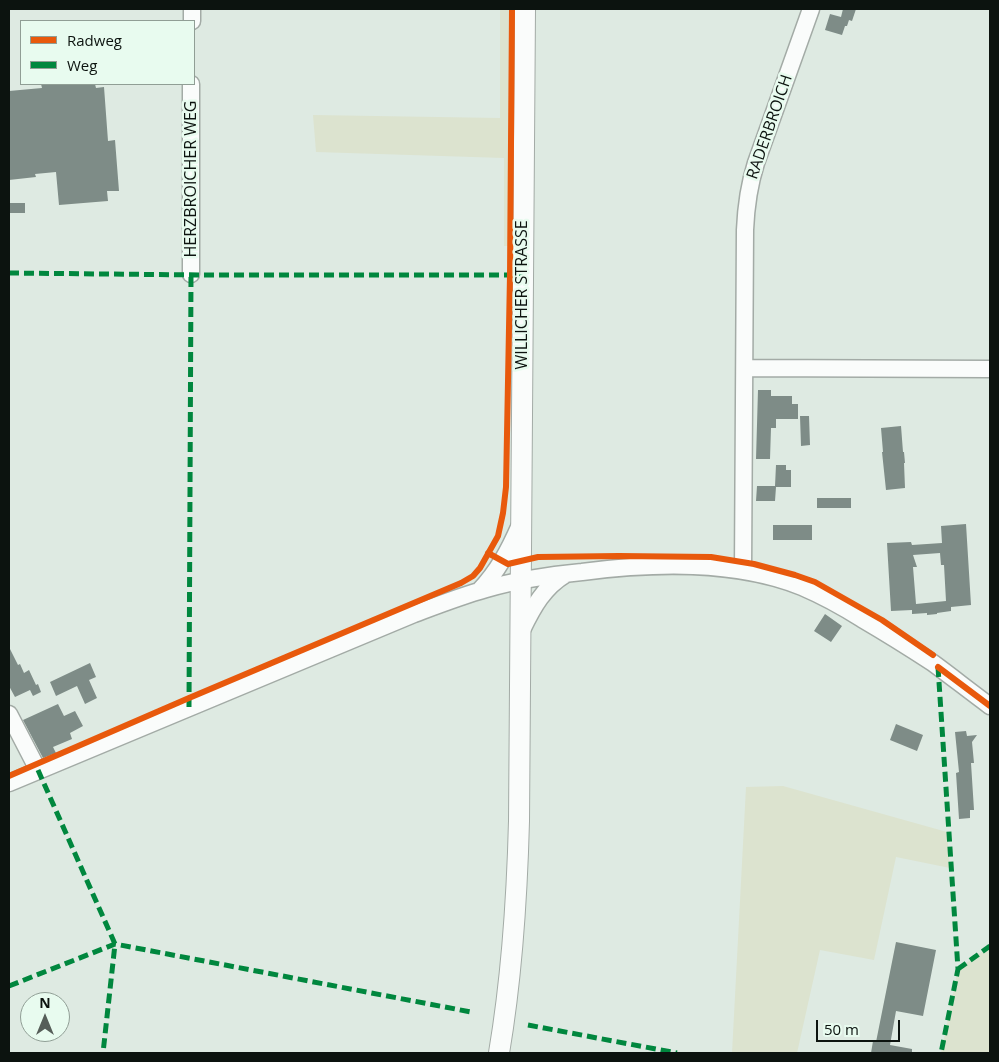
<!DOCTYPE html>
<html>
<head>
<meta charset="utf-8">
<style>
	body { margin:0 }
	#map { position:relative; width:999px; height:1062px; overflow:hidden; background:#deeae2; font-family:"Open Sans",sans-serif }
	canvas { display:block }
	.frame { position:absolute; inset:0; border:10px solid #0c130f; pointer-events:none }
	.legend { position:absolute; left:20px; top:20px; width:175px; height:65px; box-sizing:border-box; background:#e8fbef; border:1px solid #909e95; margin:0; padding:6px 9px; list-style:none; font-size:15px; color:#0c130f }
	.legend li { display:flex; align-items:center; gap:10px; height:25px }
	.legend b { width:25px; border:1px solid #909e95 }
	.north { position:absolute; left:20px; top:992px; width:50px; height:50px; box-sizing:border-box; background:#e8fbef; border:1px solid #909e95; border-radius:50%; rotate:0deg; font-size:14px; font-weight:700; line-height:20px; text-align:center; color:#0c130f }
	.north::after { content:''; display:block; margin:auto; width:18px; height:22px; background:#565e59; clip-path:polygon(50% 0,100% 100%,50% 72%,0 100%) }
	.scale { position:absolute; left:816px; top:1020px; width:84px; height:22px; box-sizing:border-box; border:2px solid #0c130f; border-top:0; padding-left:6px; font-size:15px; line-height:18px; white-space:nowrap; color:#0c130f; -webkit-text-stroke:4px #e8fbef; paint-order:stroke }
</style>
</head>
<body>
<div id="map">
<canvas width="999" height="1062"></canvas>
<div class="frame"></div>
<ul class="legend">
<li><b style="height:6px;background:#e8590c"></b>Radweg</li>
<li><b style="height:6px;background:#00873e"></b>Weg</li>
</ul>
<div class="north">N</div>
<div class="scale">50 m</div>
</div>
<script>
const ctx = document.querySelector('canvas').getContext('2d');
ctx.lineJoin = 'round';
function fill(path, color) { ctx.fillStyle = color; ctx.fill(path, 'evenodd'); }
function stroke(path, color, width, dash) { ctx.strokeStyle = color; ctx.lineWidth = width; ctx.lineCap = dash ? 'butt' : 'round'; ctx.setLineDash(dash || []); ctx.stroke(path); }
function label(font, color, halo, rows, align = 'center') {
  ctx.font = font + ' "Open Sans",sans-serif'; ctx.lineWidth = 5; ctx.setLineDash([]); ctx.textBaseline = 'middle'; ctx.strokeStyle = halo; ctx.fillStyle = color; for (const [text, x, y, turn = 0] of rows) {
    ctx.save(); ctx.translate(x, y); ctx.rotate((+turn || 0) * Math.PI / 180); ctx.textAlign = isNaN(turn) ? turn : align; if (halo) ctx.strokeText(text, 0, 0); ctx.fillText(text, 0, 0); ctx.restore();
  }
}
const green = new Path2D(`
	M500,9H509L508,246H504V158L316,152L313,115L500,118Z
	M783,786L947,832L950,868L896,857L874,960L820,950L797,1053H732L746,787Z
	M990,946V1053H941L958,969Z`);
const building = new Path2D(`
	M843,9H856L852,21L849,20L847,26H845L842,35L825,30L830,14L841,17Z
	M41,84H95L96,88L104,87L108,141L115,140L119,191H107L108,201L59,205L56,172L35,174L36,177L9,180V91L42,88Z
	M9,203H25V213H9Z
	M758,390H771V396H792V404H798V419H776V428H771L770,459H756Z
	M800,416H809L810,445L801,446Z
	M901,426L903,452H904L905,463H904L905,488L886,490L882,452H883L881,428Z
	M776,465H786V470H791V487H776L775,501H756L757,486H775Z
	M817,498H851V508H817Z
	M966,524L971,605L951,607V611L937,613V614L927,615V613L912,614V610L891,611L887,543L911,542L912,545L942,543L941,526ZM940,553L941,565H944L946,601L916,604L913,567H917L913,555Z
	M773,525H812V540H773Z
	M825,614L842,626L831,642L814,631Z
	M9,647L18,665L20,664L24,673L29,670L36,685L38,684L41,692L33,696L30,690L15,697L9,686Z
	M90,663L96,677L89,680L97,698L85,704L77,686L56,696L50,682Z
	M58,704L64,716L75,711L83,726L70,733L72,739L53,747L56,753L43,758L23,720Z
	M896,724L923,735L917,751L890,740Z
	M966,731L967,736L977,735L972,742L974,763H971L974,810H970V818L959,819L956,773L959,772L955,732Z
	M896,942L936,950L923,1016L896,1011L890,1045L912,1049V1053H871L873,1041L876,1042Z`);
const minor = new Path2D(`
	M192,21V9
	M191,274V84
	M745,368L990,369
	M743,571L745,230C746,207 749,185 756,163L811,9
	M479,591C498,571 509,550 520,525
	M522,630C533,607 544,587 566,574
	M9,714L38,770
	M9,783L414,614C438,605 461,596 486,589C517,580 550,575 582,572C653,563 735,560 802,587C823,596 843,607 862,619C886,633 910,648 933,663C952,677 971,692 990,706`);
const major = new Path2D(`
	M499,1053C512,976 517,899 519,821L525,9`);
const quiet = new Path2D(`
	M9,273L202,275H523
	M938,667L958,969L941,1053
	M189,707L191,274
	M38,770L115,944L103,1053
	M958,969L990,946
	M9,986L115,944L471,1012
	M528,1025L677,1053`);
const cycleway = new Path2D(`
	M488,553L508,564L538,557L619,556L711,557L754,564L795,575L815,582L882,620L933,655
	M938,667L990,706
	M9,776L189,698L461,583L473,576L480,568L498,536L503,513L506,487L510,275L512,9`);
const streetNames = [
	["RADERBROICH",770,127,-71],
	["HERZBROICHER WEG",191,179,-90],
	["WILLICHER STRASSE",522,295,-90]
];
fill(green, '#dce3cf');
fill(building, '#7e8c87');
stroke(minor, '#a3aba6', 19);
stroke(major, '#a3aba6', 22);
stroke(minor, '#fafcfb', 16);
stroke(major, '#fafcfb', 20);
stroke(quiet, '#00873e', 5, [10, 5]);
stroke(cycleway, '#e8590c', 6);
label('16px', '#0c130f', '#e8fbef', streetNames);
</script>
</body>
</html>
